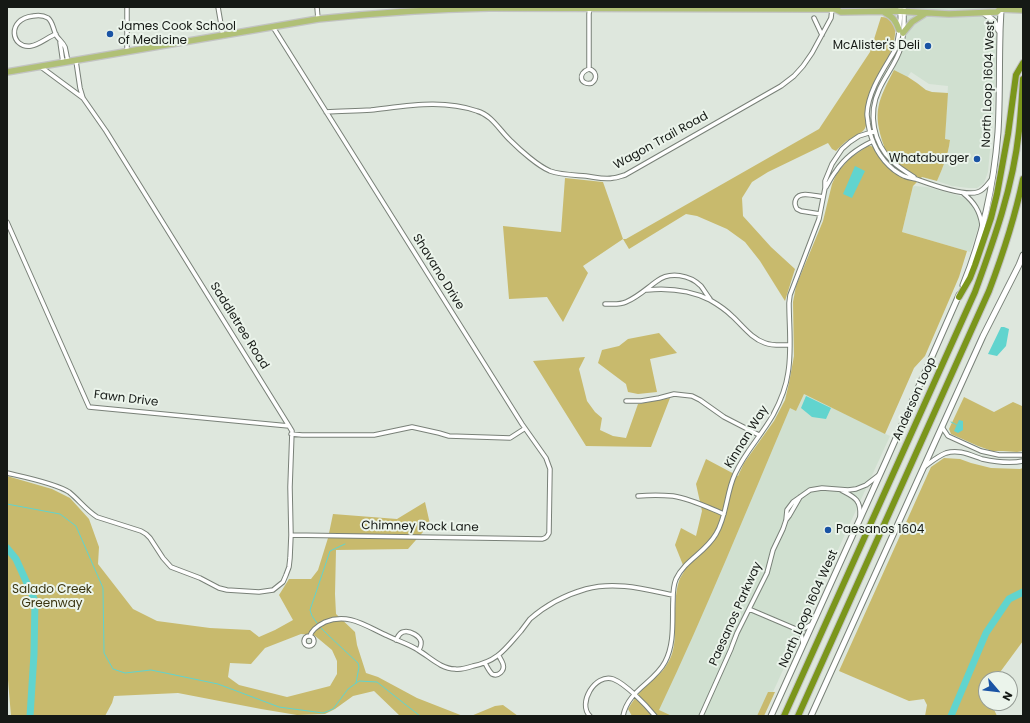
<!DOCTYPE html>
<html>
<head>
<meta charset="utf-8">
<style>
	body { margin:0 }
	#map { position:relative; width:1030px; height:723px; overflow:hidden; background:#dee7dd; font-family:Poppins,sans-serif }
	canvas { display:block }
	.frame { position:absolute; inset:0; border:8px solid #151915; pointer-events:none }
	.north { position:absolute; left:978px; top:671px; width:40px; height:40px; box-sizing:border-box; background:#ebf4eb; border:1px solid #959c95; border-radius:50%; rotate:118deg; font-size:11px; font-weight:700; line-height:16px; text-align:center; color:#151915 }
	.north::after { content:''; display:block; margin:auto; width:14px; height:18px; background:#1a53a4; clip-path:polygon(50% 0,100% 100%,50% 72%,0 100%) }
</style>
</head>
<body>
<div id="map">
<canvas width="1030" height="723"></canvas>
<div class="frame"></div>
<div class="north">N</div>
</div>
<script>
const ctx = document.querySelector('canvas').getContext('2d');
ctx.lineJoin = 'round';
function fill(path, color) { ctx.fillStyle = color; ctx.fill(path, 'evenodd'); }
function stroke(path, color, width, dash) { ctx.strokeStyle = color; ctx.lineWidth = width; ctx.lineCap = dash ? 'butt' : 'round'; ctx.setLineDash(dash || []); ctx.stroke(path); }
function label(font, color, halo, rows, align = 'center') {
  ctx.font = font + ' Poppins,sans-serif'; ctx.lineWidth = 4; ctx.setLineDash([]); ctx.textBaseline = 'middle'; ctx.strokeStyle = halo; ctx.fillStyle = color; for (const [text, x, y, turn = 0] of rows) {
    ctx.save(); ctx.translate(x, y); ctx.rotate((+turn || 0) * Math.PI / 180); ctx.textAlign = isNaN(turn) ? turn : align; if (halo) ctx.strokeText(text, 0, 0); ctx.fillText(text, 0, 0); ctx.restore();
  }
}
const built = new Path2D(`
	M906,7H995L996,53L994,106L988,172L984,183L977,188H969L952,186L937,181L945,162L948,152L950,140L945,139L947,100L948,86L929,84L911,72L906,79L892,72L904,45L906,38Z
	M913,186L927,187L960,196L969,201L977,212L979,219V225L970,252L902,232Z
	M795,389L890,436L762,716H652Z`);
const green = new Path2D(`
	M881,17C917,17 874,85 869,98C867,102 866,107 866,110C865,117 869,125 863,131C860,134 854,136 850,139C844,142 840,147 836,151L832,149L828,143L768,172L752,182L742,198L743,216L771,247L795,269L785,301L760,261L745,242L727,229L697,216L686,214L629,249L623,239L583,266L588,273L563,322L547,297L509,299L503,226L561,232L565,178L603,182L623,239H626L819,129L870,52Z
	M894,70L908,77L917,83L926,90L932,92L948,93L945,139L950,140C948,156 943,167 937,181L922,177L913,186L902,232L967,251L959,277L925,356L914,368L885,434L804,394L796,411L790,408C747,509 706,611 659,710L672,716H632L628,709C632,702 637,695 643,689C655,678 666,671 672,654C675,644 675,635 675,624C675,612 675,592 679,581C680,577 683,574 685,570L675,545L681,528L696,536L702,511L696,484L706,459L738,476L744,463L774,421L785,400L789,383L794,356L793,302L796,286L823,221L832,184L837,173L850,158L868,146H871L873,147L880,157L884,146C872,112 878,101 894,70Z
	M659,333L677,353L650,359L657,392L638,394L628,392L626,384L598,363L602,350L619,346L628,339Z
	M585,357L579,369L587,401L595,412L602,418L600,430L613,436L626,438L638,404L670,398L651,447L586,446L533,361Z
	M964,397L994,412L1013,402L1022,406L1023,451L1017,452L1003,451H992L978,446L951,434L949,429Z
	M944,458L960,459L971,463L991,468L1020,469L1023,468V641L995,679H986V703H991L997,716H925L927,705L924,699L909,701L839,671L931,467Z
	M7,476L52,489L70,498L89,519L99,547L98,564L133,609L157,621L210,628L250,630L259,637L275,630L293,620L279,595L289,579H311L318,570L328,538L333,514L397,519L425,502L430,524L408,549L336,550L335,594L336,614L355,632L357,645L366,673L378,677L417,698L463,716H400L374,691L353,696L335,709L325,714L297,715L261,709L178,693L114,696L112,703L105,716H11L7,668ZM301,634L314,635L332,650L337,661V674L330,686L287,697L239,685L228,677L230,663L251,664L265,648Z
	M768,692H775L764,716H757Z
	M503,705L518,716H471L495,706Z`);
const water = new Path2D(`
	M855,166L865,171L852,198L843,194Z
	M1001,327H1004L1009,329L1006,346L997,356L988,354Z
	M806,396L831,408L826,419L812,417L801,408Z
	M959,420L963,421V430L958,433L954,431Z`);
const stream = new Path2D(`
	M951,422L957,425
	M7,504L60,514L76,526L103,588L104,653L113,669L125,673L151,670L218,684L279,707L323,713L333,709L348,689L359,681L377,682L420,716
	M317,623L312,616L310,610L330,551L345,544
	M321,628L328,635L358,663L359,667L356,683`);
const river = new Path2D(`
	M7,548L16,559L35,601L34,654L30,716
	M951,716L986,633L1009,599L1023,592`);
const minor = new Path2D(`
	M127,7V51
	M218,7L223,36
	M317,7L318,19
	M900,7C901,21 899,37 895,50C884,69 868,91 867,114C867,117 868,120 868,123C871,142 879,158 894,170C897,172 901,175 904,176C908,178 912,178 916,179C930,184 964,197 978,192C984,190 987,185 991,180
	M904,7C904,20 905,34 901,47C897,62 885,76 879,90C868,113 873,143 892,161C898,167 906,172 914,177
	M814,18L822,35
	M273,27L522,424L546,458L550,469L549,533C547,537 546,538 542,539L291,535
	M56,34C48,37 39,45 31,46C11,49 6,19 33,16C38,15 43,15 48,18C53,22 53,29 56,35C58,39 63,42 65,47C66,51 67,57 68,62
	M60,42L63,63
	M41,67L83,98
	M589,69C596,71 598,78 592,83C580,86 577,73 589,69V14L590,7
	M326,112C341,111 356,111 371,110C407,106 442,99 477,111C492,115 500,131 511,141C520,150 538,166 550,171C561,175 574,175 586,176C595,177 604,180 613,178C617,178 621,176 625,175L781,86L794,76L803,66L812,53L831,18L832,9
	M826,187C829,182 832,176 836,171C845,157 858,148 873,141
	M963,193C974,202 980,211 982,225
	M820,214L801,211L797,209C795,206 794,203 796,199C800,191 815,196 823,197
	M7,222L89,407L289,426
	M647,290C669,288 690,290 710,300C717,304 726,310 732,316C743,326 751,338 765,343C773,346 781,345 789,345
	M605,304C612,304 620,305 626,302C638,297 647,288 657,281C670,271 690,275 701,286C704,290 707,295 710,299
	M626,401H641L659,398L674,394L692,396L700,400L724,417L759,435
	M942,427L948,436L981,451L999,455H1023
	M291,434L302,435H374L412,427L439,433L449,436L510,438L524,429
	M924,467C931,462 938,456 946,453C959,449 970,455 982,459C996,462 1009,464 1023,461
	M7,473C24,477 55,483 69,492C79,500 86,510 97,517L141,531L146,534L150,538L163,558L171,567L200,578L219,588L227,590L259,592L273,590L283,582L286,575L289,567L290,558L291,535L290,487L292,431L289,426L106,131L83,98L80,88L76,61
	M841,490C854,497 861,499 860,516
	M638,496C650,495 661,495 673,496C691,499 707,507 724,514
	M786,520L789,516L800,497
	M749,609L796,629L801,634L803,643
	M796,629H803L812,624
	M304 641a5 5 0 1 1 10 0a5 5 0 1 1-10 0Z
	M310,636C312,629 319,625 325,622C349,612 367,627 388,636C398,641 409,644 418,650C430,657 441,669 455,669C461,670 467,668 473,666C498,661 505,649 521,631C524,627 527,623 530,619C546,605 565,595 586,589C615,581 644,589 673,595
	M396,640C398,637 399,633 403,632C409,630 422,636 421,644C421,646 420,648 419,650
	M485,663C487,667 489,671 492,674C498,677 505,671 503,664C502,661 500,658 499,656
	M590,716C577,704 595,673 613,679C626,684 646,705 655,716
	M623,716C628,690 654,683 665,662C675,643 672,620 673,600C673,593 673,586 676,579C685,560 705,553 716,534C727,516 726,493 735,474C745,452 761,436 773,415C780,402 786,388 788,373C792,350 789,326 789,303L790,295L819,219L825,188V181L832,164L842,149L850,142L859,136L875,131
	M701,716L731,649L732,646L737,633L767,573L773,550L783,529L786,520L787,510L793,502L810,490L822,488L848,490L856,489L866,485L879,475`);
const secondary = new Path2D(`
	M984,13L994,21L999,31
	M963,285C983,236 994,184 998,132C1000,99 999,67 1000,34C1000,25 1001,16 1001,7
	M771,716L886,461L959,295
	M811,716L983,336L1019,265L1023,255`);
const primary = new Path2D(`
	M835,9L841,12L896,11L949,14L997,12L1000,9L1023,10
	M884,12C893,17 896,21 899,30
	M903,33L912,22L926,13
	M7,72L318,19C375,13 432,9 489,8L811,9H835L838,7`);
const motorway = new Path2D(`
	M959,297L970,278L975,265L991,218L997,194L1008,134L1016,75L1023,63
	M784,716L975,292C994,240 1013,187 1019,131C1021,113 1022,96 1023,79
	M798,716L989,291C1003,254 1015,217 1023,179`);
const markers = [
	[110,34,4,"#1a53a4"],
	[928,46,4,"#1a53a4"],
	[977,159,4,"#1a53a4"],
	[828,530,4,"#1a53a4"]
];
const poiNames = [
	["James Cook School",118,27],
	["of Medicine",118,41],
	["McAlister's Deli",920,46,"right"],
	["Whataburger",969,159,"right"],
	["Paesanos 1604",836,530]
];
const streetNames = [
	["North Loop 1604 West",989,84,-88],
	["Wagon Trail Road",661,141,-29],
	["Shavano Drive",438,272,58],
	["Saddletree Road",239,326,58],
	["Fawn Drive",126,399,7],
	["Anderson Loop",915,399,-66],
	["Kinnan Way",747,437,-58],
	["Chimney Rock Lane",420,527,1],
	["North Loop 1604 West",809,609,-66],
	["Paesanos Parkway",736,614,-66]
];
const parkNames = [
	["Salado Creek",52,590],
	["Greenway",52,604]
];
fill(built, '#d0e0d0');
fill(green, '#c8ba6d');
fill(water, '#61d4ce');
stroke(stream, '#61d4ce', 1);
stroke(river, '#61d4ce', 7);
stroke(minor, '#798178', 5.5);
stroke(secondary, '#798178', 7);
stroke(primary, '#c2c3c2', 8);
stroke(motorway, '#c2c3c2', 8);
stroke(minor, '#fff', 3.5);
stroke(secondary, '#fff', 5);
stroke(primary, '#b0c076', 5.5);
stroke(motorway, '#7b961b', 6);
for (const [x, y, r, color] of markers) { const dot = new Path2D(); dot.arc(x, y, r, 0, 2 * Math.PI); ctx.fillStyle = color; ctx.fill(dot); stroke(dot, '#ebf4eb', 1.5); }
label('12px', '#151915', '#ebf4eb', poiNames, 'left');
label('12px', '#151915', '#ebf4eb', streetNames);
label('12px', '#3b3511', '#ebf4eb', parkNames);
</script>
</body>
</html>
